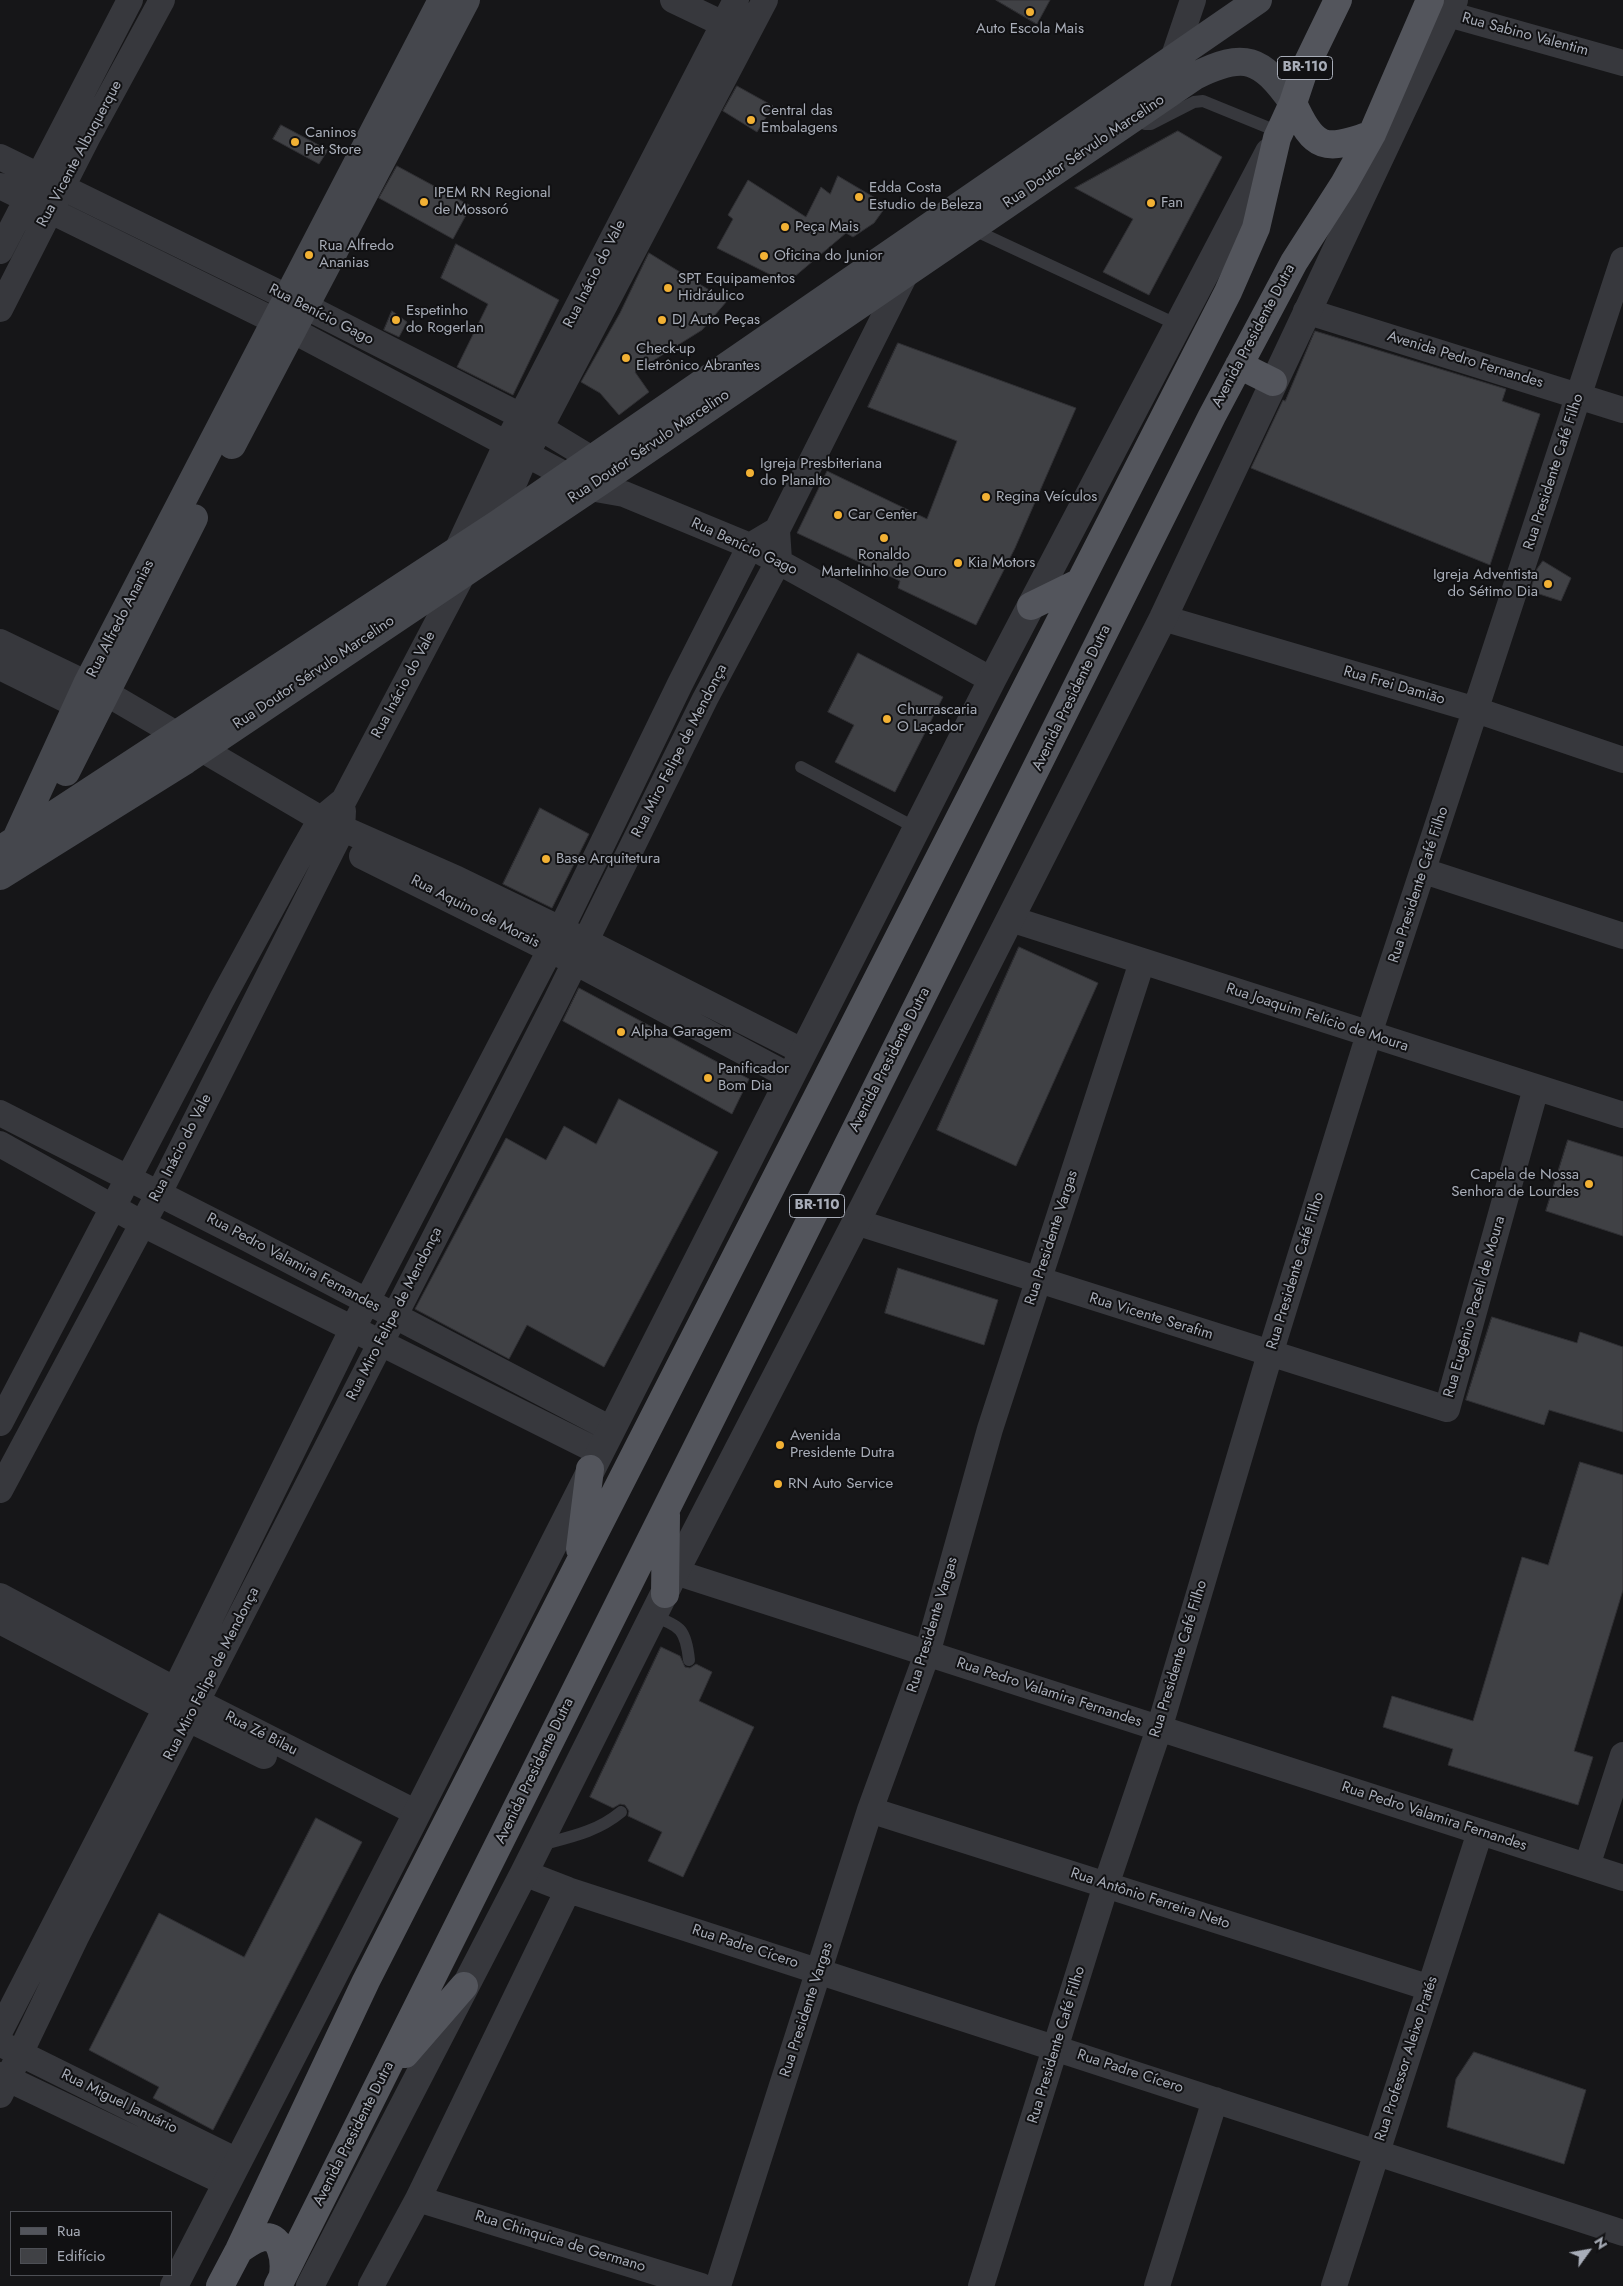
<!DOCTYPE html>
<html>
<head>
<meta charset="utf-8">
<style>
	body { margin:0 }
	#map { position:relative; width:1623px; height:2286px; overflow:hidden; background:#161618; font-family:Jost,sans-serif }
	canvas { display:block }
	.legend { position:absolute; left:10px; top:2211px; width:162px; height:65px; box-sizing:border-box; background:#111113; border:1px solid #4d4f55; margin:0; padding:6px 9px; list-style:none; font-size:15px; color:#a8adb8 }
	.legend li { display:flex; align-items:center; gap:10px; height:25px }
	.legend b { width:25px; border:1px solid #4d4f55 }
	.north { position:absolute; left:1563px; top:2226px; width:50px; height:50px; -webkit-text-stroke:4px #111113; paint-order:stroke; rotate:58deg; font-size:14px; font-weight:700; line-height:20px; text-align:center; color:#a8adb8 }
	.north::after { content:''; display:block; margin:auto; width:18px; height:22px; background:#a8adb8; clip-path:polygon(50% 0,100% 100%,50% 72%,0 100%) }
</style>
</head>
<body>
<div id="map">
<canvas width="1623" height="2286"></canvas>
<ul class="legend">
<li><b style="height:6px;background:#53555c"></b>Rua</li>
<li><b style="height:14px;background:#404145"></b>Edifício</li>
</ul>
<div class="north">N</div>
</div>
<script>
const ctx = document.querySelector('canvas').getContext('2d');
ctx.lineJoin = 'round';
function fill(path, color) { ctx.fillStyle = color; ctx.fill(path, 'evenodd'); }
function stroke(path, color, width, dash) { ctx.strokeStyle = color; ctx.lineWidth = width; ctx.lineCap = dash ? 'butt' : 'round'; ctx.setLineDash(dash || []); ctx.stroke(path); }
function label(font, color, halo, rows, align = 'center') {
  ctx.font = font + ' Jost,sans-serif'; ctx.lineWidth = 4; ctx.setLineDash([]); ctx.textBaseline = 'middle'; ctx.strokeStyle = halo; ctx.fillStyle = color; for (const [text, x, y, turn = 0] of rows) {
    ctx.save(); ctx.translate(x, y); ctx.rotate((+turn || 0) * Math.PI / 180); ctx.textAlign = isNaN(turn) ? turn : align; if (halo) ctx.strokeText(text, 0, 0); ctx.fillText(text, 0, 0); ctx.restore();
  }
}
const building = new Path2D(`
	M996,0H1050L1037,24Z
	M737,86L773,106L757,132L723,111Z
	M281,125L328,150L319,164L273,139Z
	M1178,131L1222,157L1149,295L1103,272L1133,219L1075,188Z
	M397,166L471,206L453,239L379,198Z
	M838,176L887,205L874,223L853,237L846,233L787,283L717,248L733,219L728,215L748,180L806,217L821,187L830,194Z
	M456,244L559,300L513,395L457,367L488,304L441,278Z
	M649,253L727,301L702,330L635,372L649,392L619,415L600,393L581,382L620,313Z
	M392,311L407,322L399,337L384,330Z
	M1315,331L1506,389L1502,401L1540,414L1490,565L1251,468L1283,400L1285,401Z
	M898,343L1076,408L1015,548L976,625L898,588L900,581L797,533L827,471L927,519L957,441L868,407Z
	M1543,561L1571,578L1561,601L1530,591L1537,569Z
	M858,653L943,697L895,792L835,762L854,725L828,712Z
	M540,808L589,834L552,908L503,884Z
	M1019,947L1098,983L1016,1166L937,1130Z
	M579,988L749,1079L732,1114L563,1021Z
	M619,1099L718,1152L604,1367L527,1325L509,1359L415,1309L506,1138L546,1160L564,1126L596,1144Z
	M1568,1140L1623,1157V1236L1546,1211Z
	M898,1268L998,1300L984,1345L885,1313Z
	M1492,1317L1577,1343L1580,1332L1623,1347V1432L1549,1410L1544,1425L1466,1400Z
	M1580,1462L1623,1475V1590L1574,1751L1593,1757L1578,1805L1448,1765L1453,1749L1383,1727L1392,1696L1473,1721L1522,1557L1548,1565Z
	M661,1647L680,1656L685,1667L690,1668L696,1664L712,1672L699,1701L754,1727L683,1877L648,1861L662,1832L628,1816L629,1811L625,1805L620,1804L613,1808L590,1797Z
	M316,1818L362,1842L213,2130L153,2098L159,2087L89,2050L159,1913L244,1957Z
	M1474,2052L1586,2090L1564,2164L1447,2127L1456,2079Z`);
const service = new Path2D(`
	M1134,117L1145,124H1151L1194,102L1203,101L1279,132
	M972,229L1178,325
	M801,767L916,828
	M654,1617C681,1625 686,1631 689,1660
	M540,1845C570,1837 597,1832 621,1812`);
const minor = new Path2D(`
	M673,0L738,31
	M1428,6L1448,14L1623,63
	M1174,56L1193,0
	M0,157L287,297L521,416L610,470
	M0,186L275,321L590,488L624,494L750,546L992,680
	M0,251L130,0
	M0,309L87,138L162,0
	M1306,311L1623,410
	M496,525L526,455L765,0
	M457,550L506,445L736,0
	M1163,618L1476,710L1623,760
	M0,642L106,693L321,819L457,879L585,941L802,1051
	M0,667L77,705L98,697
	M362,856L575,962L789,1076
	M1424,871L1623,936
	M1011,919L1623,1115
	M0,1113L248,1239L611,1429
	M0,1144L143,1224L599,1452
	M856,1222L1447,1409L1536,1088
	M0,1423L222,999L301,854L321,819L344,800L465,570
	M0,1490L159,1193L342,830L343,811
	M675,1572L1623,1878
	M0,1596L198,1702L417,1813
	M0,1621L166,1708L264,1756
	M870,1810L1430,1988
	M1587,1866L1623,1755
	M524,1873L568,1890L1623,2233
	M0,2031L166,1708L353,1328L561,929L680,684L750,546L777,530
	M5,2046L237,2161
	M0,2075L226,2183
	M0,2095L76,1937L556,1001L705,699L779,560L777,530L907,271
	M418,2199L701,2286
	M371,2286L418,2199L568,1890
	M718,2286L870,1810L927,1654L990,1429L1142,962
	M981,2286L1106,1885L1159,1729L1270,1354L1369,1034L1623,260
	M1157,2286L1215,2100
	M1334,2286L1480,1832`);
const tertiary = new Path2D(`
	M174,2286L410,1827L992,680L1269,152
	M310,2286L524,1873L675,1572L856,1222L1163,618L1454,0`);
const secondary = new Path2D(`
	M232,445L466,0
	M66,772L194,518
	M15,841L87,684L442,0
	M0,850L496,525L1258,0
	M0,876L186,760L603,480L1195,76C1245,51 1261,58 1293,103`);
const primary = new Path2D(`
	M1293,103C1314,150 1325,152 1372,134
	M1239,365L1273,382
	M1031,606L1080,582
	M580,1549L590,1469
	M665,1594L666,1515
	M405,2054L464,1986
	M239,2250C246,2245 253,2240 260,2238C282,2231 285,2261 283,2275
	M220,2286L239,2250L366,1981L1228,292L1256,228L1277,138L1293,103L1304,70L1338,0
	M278,2286L1212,416L1294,262L1344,184L1372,134L1430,0`);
const markers = [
	[1030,12,5,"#f2b134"],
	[751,120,5,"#f2b134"],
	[295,142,5,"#f2b134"],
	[859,197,5,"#f2b134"],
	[424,202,5,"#f2b134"],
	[1151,203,5,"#f2b134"],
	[785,227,5,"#f2b134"],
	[309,255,5,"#f2b134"],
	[764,256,5,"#f2b134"],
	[668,288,5,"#f2b134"],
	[396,320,5,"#f2b134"],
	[662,320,5,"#f2b134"],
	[626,358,5,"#f2b134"],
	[750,473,5,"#f2b134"],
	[986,497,5,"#f2b134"],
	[838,515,5,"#f2b134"],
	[884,538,5,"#f2b134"],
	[958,563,5,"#f2b134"],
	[1548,584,5,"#f2b134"],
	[887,719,5,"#f2b134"],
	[546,859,5,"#f2b134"],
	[621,1032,5,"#f2b134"],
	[708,1078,5,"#f2b134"],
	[1589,1184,5,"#f2b134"],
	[780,1445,5,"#f2b134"],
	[778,1484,5,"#f2b134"]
];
const shields = [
	[1305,68,55],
	[817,1206,55]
];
const shieldNames = [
	["BR-110",1305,68],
	["BR-110",817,1206]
];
const poiNames = [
	["Auto Escola Mais",1030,29,"center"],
	["Central das",761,111],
	["Embalagens",761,128],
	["Caninos",305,133],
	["Pet Store",305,150],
	["Edda Costa",869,188],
	["Estudio de Beleza",869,205],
	["IPEM RN Regional",434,193],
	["de Mossoró",434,210],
	["Fan",1161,203],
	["Peça Mais",795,227],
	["Rua Alfredo",319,246],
	["Ananias",319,263],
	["Oficina do Junior",774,256],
	["SPT Equipamentos",678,279],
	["Hidráulico",678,296],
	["Espetinho",406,311],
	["do Rogerlan",406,328],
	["DJ Auto Peças",672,320],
	["Check-up",636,349],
	["Eletrônico Abrantes",636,366],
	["Igreja Presbiteriana",760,464],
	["do Planalto",760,481],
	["Regina Veículos",996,497],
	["Car Center",848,515],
	["Ronaldo",884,555,"center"],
	["Martelinho de Ouro",884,572,"center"],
	["Kia Motors",968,563],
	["Igreja Adventista",1538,575,"right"],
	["do Sétimo Dia",1538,592,"right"],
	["Churrascaria",897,710],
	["O Laçador",897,727],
	["Base Arquitetura",556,859],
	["Alpha Garagem",631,1032],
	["Panificador",718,1069],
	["Bom Dia",718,1086],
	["Capela de Nossa",1579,1175,"right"],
	["Senhora de Lourdes",1579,1192,"right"],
	["Avenida",790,1436],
	["Presidente Dutra",790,1453],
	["RN Auto Service",788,1484]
];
const streetNames = [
	["Rua Sabino Valentim",1525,35,15],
	["Rua Doutor Sérvulo Marcelino",1084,152,-34],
	["Rua Vicente Albuquerque",80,154,-62],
	["Rua Inácio do Vale",595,274,-63],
	["Rua Benício Gago",321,315,27],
	["Avenida Presidente Dutra",1254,336,-62],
	["Avenida Pedro Fernandes",1465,360,17],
	["Rua Doutor Sérvulo Marcelino",649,447,-34],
	["Rua Presidente Café Filho",1554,472,-72],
	["Rua Benício Gago",744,547,25],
	["Rua Alfredo Ananias",121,619,-63],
	["Rua Doutor Sérvulo Marcelino",314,673,-34],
	["Rua Inácio do Vale",404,685,-62],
	["Rua Frei Damião",1394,686,16],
	["Avenida Presidente Dutra",1072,698,-64],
	["Rua Miro Felipe de Mendonça",680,751,-63],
	["Rua Presidente Café Filho",1419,885,-72],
	["Rua Aquino de Morais",475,912,27],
	["Rua Joaquim Felício de Moura",1317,1018,18],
	["Avenida Presidente Dutra",890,1060,-63],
	["Rua Inácio do Vale",181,1148,-63],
	["Rua Presidente Vargas",1052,1238,-72],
	["Rua Pedro Valamira Fernandes",293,1263,28],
	["Rua Presidente Café Filho",1296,1271,-73],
	["Rua Eugênio Paceli de Moura",1475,1307,-74],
	["Rua Miro Felipe de Mendonça",395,1314,-63],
	["Rua Vicente Serafim",1151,1317,17],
	["Rua Presidente Vargas",933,1625,-73],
	["Rua Presidente Café Filho",1179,1659,-73],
	["Rua Miro Felipe de Mendonça",212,1674,-63],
	["Rua Pedro Valamira Fernandes",1049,1693,18],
	["Rua Zé Bilau",261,1734,27],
	["Avenida Presidente Dutra",535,1771,-64],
	["Rua Pedro Valamira Fernandes",1434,1817,18],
	["Rua Antônio Ferreira Neto",1150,1899,18],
	["Rua Padre Cícero",745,1947,18],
	["Rua Presidente Vargas",807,2010,-72],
	["Rua Presidente Café Filho",1057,2045,-73],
	["Rua Professor Aleixo Pratés",1407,2059,-72],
	["Rua Padre Cícero",1130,2072,18],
	["Rua Miguel Januário",119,2102,26],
	["Avenida Presidente Dutra",354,2134,-63],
	["Rua Chinquica de Germano",560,2242,17]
];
fill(building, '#404145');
stroke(building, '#303034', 1);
stroke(service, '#37383d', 12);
stroke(minor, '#37383d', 26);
stroke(tertiary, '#37383d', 28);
stroke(secondary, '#45474d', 28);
stroke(primary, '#53555c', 28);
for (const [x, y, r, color] of markers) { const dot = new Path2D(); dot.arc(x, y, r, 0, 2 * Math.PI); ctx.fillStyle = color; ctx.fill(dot); stroke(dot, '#111113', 2); }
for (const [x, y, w] of shields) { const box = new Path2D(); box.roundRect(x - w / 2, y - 11.5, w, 23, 4); ctx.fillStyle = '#111113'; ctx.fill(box); stroke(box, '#a8adb8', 1); }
label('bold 14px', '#a8adb8', null, shieldNames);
label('15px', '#a8adb8', '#111113', poiNames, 'left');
label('15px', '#a8adb8', '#111113', streetNames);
</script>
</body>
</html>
